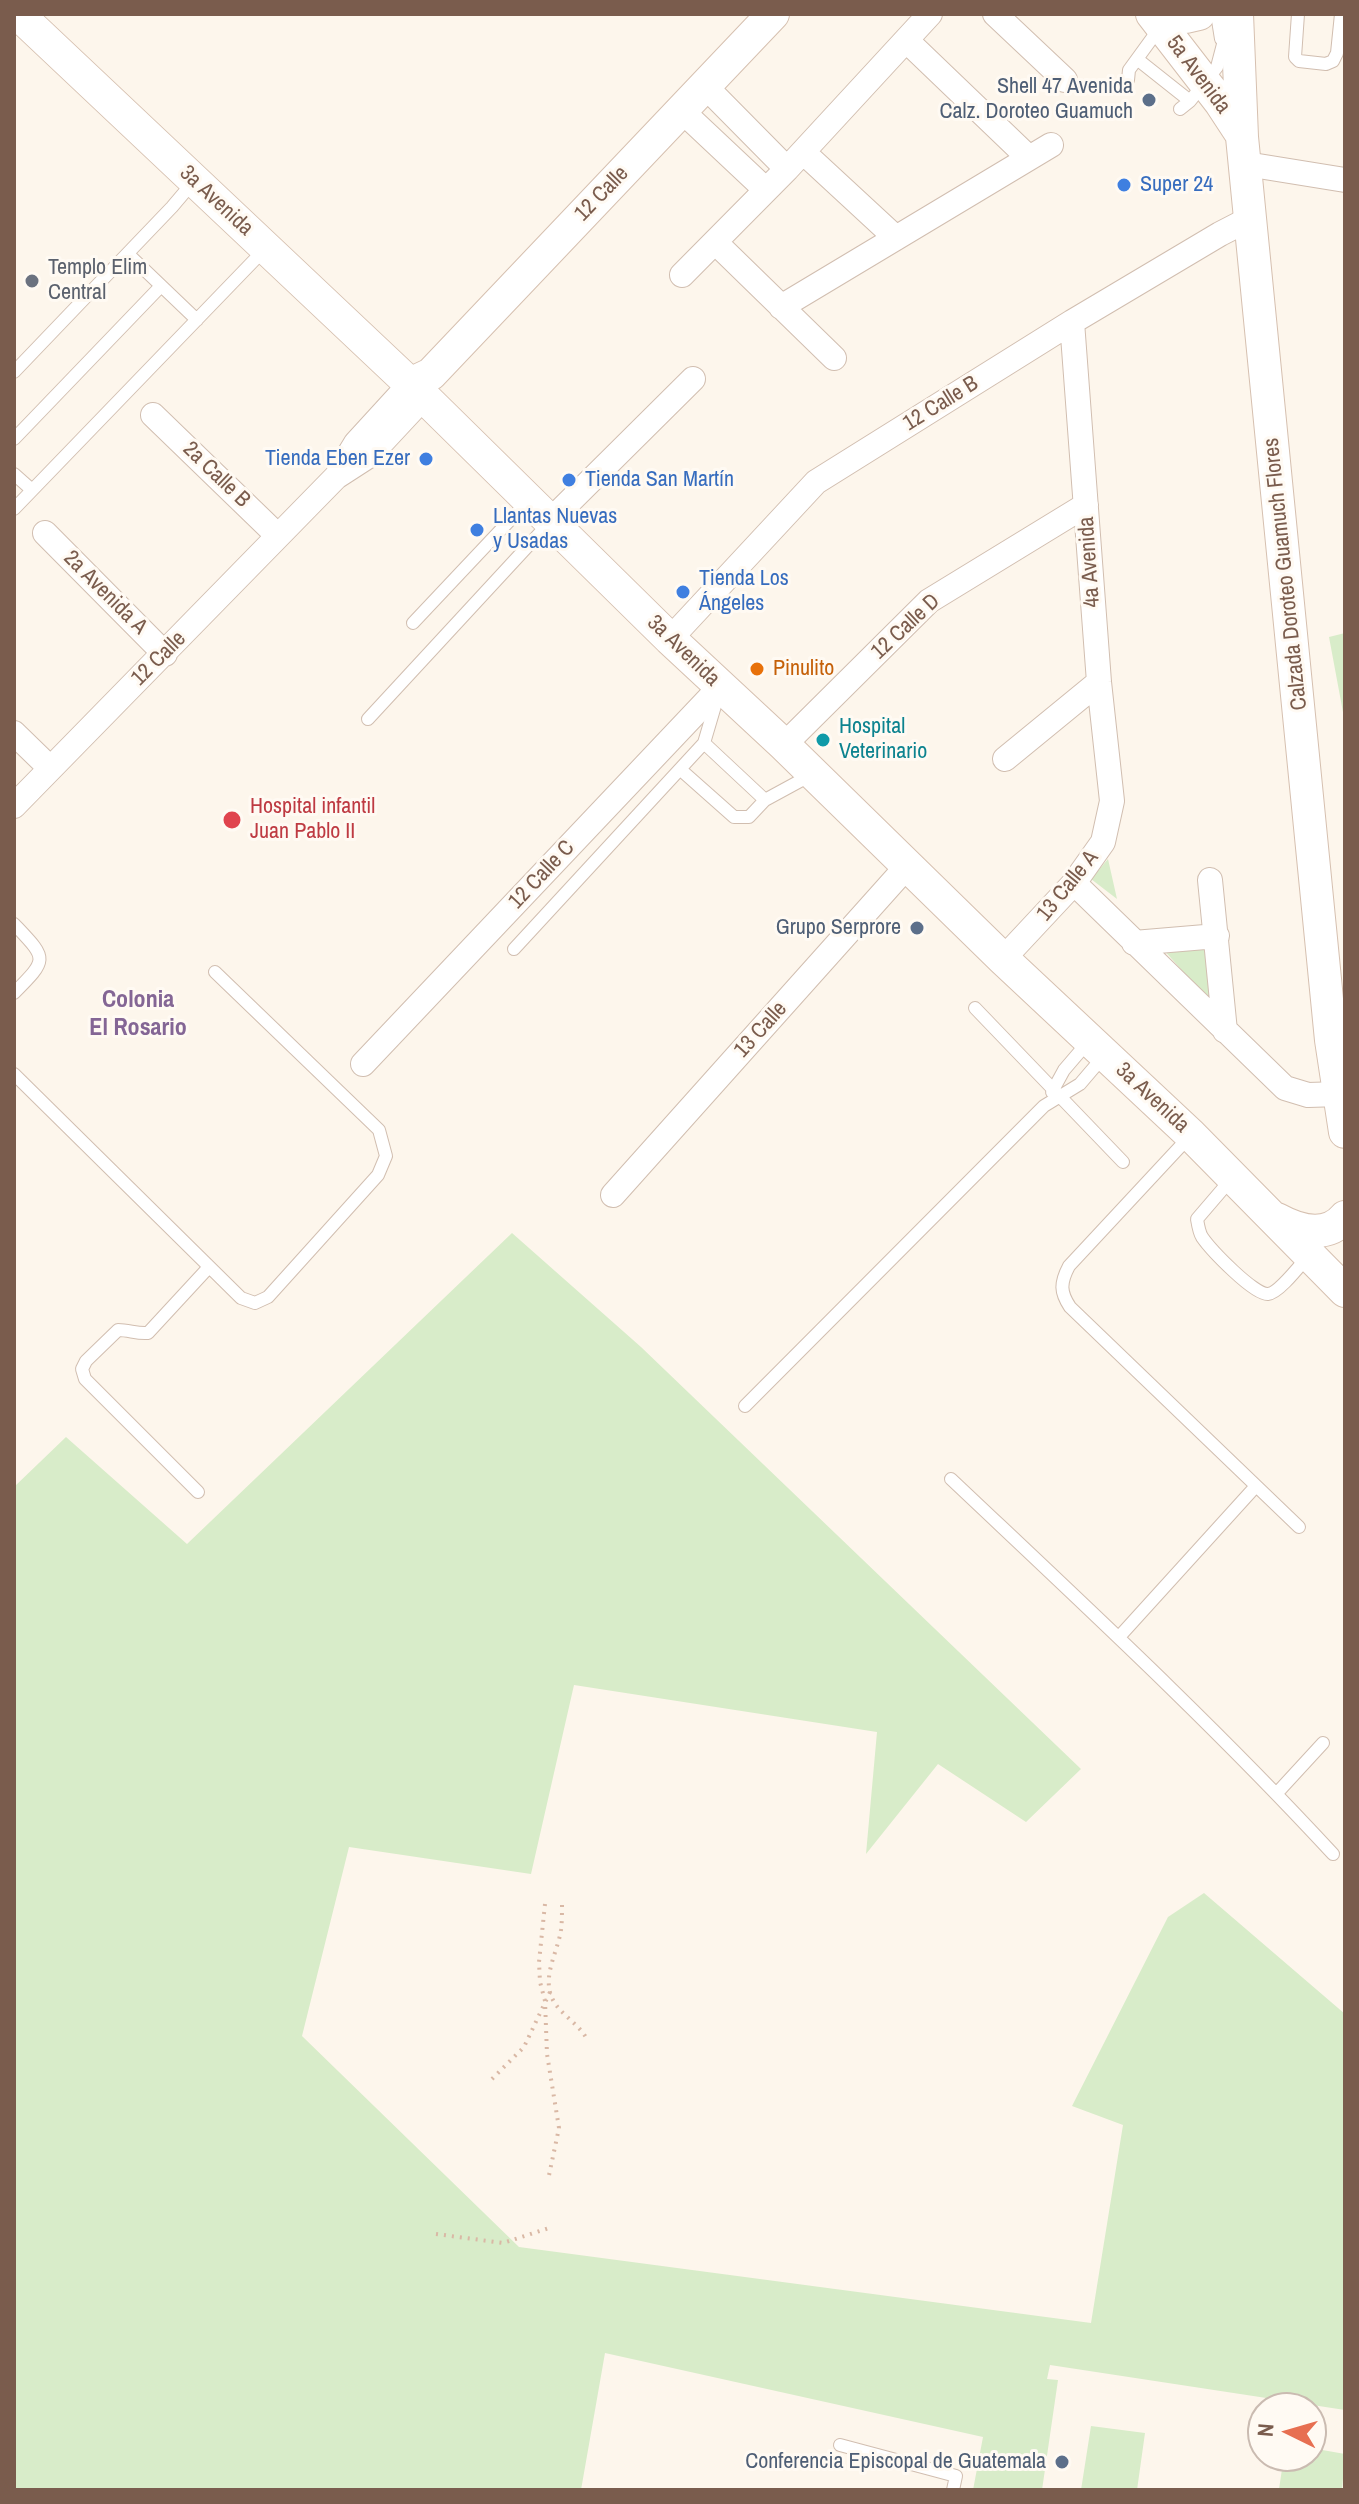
<!DOCTYPE html>
<html>
<head>
<meta charset="utf-8">
<style>
	body { margin:0 }
	#map { position:relative; width:1359px; height:2504px; overflow:hidden; background:#fdf6ec; font-family:"Archivo Narrow",sans-serif }
	canvas { display:block }
	.frame { position:absolute; inset:0; border:16px solid #7a5c4d; pointer-events:none }
	.north { position:absolute; left:1247px; top:2392px; width:80px; height:80px; box-sizing:border-box; background:#fffaf3; border:2px solid #cabbb1; border-radius:50%; rotate:275deg; font-size:22px; font-weight:700; line-height:32px; text-align:center; color:#7a5c4d }
	.north::after { content:''; display:block; margin:auto; width:28px; height:36px; background:#e76f51; clip-path:polygon(50% 0,100% 100%,50% 72%,0 100%) }
</style>
</head>
<body>
<div id="map">
<canvas width="1359" height="2504"></canvas>
<div class="frame"></div>
<div class="north">N</div>
</div>
<script>
const ctx = document.querySelector('canvas').getContext('2d');
ctx.lineJoin = 'round';
function fill(path, color) { ctx.fillStyle = color; ctx.fill(path, 'evenodd'); }
function stroke(path, color, width, dash) { ctx.strokeStyle = color; ctx.lineWidth = width; ctx.lineCap = dash ? 'butt' : 'round'; ctx.setLineDash(dash || []); ctx.stroke(path); }
function label(font, color, halo, rows, align = 'center') {
  ctx.font = font + ' "Archivo Narrow",sans-serif'; ctx.lineWidth = 6; ctx.setLineDash([]); ctx.textBaseline = 'middle'; ctx.strokeStyle = halo; ctx.fillStyle = color; for (const [text, x, y, turn = 0] of rows) {
    ctx.save(); ctx.translate(x, y); ctx.rotate((+turn || 0) * Math.PI / 180); ctx.textAlign = isNaN(turn) ? turn : align; if (halo) ctx.strokeText(text, 0, 0); ctx.fillText(text, 0, 0); ctx.restore();
  }
}
const green = new Path2D(`
	M1345,633V723L1329,637Z
	M1108,859L1117,899L1091,879Z
	M1206,946L1210,1002L1163,949Z
	M512,1233L641,1347L1081,1769L1026,1822L938,1764L866,1854L877,1732L574,1685L531,1874L349,1847L302,2036L519,2247L1091,2323L1123,2125L1072,2106L1168,1917L1204,1893L1345,2014V2410L1050,2365L1047,2379L1058,2380L1042,2490H973L983,2437L605,2353L581,2490H14V1487L66,1437L187,1544Z
	M1091,2426L1145,2433L1137,2490H1081Z
	M1311,2448L1345,2454L1342,2490L1279,2489L1284,2456H1311Z`);
const path = new Path2D(`
	M545,1904L539,1962L540,1982L545,2001L547,2054L559,2128L548,2180
	M562,1905C562,1913 562,1922 561,1930C558,1951 542,1976 552,1998C559,2014 579,2023 588,2041
	M492,2079L524,2047L550,1992
	M436,2234L503,2243L549,2228`);
const service = new Path2D(`
	M1217,14L1221,39
	M1298,14L1295,57L1299,61L1326,64L1333,61L1337,53L1341,14
	M1137,59L1190,101L1180,109
	M1128,80L1129,70L1161,26
	M1190,101L1217,67L1227,29
	M128,254L197,320
	M14,372L172,207L194,181
	M14,439L161,286
	M14,474L32,490
	M14,509L265,249
	M413,623L528,501
	M717,699L704,743L765,800
	M368,719L551,521
	M681,770L734,817H749L765,800L811,775
	M14,924C47,959 49,958 14,993
	M514,949L704,743
	M975,1008L1123,1162
	M14,1074L241,1298L255,1303L268,1297L378,1175L386,1156L379,1130L215,972
	M1052,1092L1064,1070L1088,1042
	M1190,1136L1069,1266C1060,1283 1060,1292 1070,1307L1299,1527
	M1233,1177L1197,1219C1198,1225 1199,1232 1202,1237C1211,1250 1254,1295 1268,1294C1279,1293 1301,1264 1309,1255
	M745,1406L1044,1106L1080,1084L1103,1057
	M951,1479C1080,1601 1212,1723 1333,1854
	M198,1492L85,1379L82,1369L86,1361L118,1330C129,1330 137,1334 148,1333L209,1267
	M1119,1637L1256,1486
	M1277,1793L1323,1743
	M840,2445L956,2476L953,2490`);
const minor = new Path2D(`
	M995,14L1065,80
	M906,40L1029,158
	M705,86L787,169
	M682,111L766,190
	M803,152L896,238
	M1246,164L1345,180
	M715,242L834,358
	M682,275L787,169L930,14
	M781,307L1051,145
	M153,415L278,536
	M339,471L356,443L410,384
	M551,520L693,379
	M45,533L165,654
	M670,639L816,482L1072,322L1220,234L1251,218
	M14,733L50,768
	M784,745L929,601L1086,505
	M1005,759L1099,682
	M14,806L336,477L370,455L424,397
	M1210,880L1225,1031
	M1074,883L1285,1088L1308,1095L1340,1094
	M1134,943L1217,936
	M1003,959L1074,883L1103,842L1112,801L1099,682L1072,322
	M363,1064L721,686
	M613,1195L909,864`);
const secondary = new Path2D(`
	M18,14L424,397L670,639L784,745L1003,959L1191,1135L1345,1291
	M1152,14L1220,102L1241,134
	M1170,14L1186,17L1199,14
	M1237,14L1242,137L1331,1040L1345,1132
	M410,384L431,374L773,14
	M1277,1219C1299,1231 1327,1239 1345,1217`);
const markers = [
	[1149,100,8,"#5c6f8a"],
	[1124,185,8,"#3f7fe0"],
	[32,281,8,"#6b7280"],
	[426,459,8,"#3f7fe0"],
	[569,480,8,"#3f7fe0"],
	[477,530,8,"#3f7fe0"],
	[683,592,8,"#3f7fe0"],
	[757,669,8,"#e8710a"],
	[823,740,8,"#0f9aa8"],
	[232,820,10,"#e0444e"],
	[917,928,8,"#5c6f8a"],
	[1062,2462,8,"#5c6f8a"]
];
const streetNames = [
	["5a Avenida",1198,75,53],
	["12 Calle",602,194,-46],
	["3a Avenida",216,201,43],
	["12 Calle B",941,404,-32],
	["2a Calle B",216,475,44],
	["4a Avenida",1090,562,-94],
	["Calzada Doroteo Guamuch Flores",1286,574,-96],
	["2a Avenida A",105,593,45],
	["12 Calle D",906,627,-43],
	["3a Avenida",683,651,44],
	["12 Calle",159,659,-45],
	["12 Calle C",542,875,-47],
	["13 Calle A",1068,886,-51],
	["13 Calle",761,1030,-48],
	["3a Avenida",1152,1098,43]
];
const serviceNames = [
	["Shell 47 Avenida",1133,87],
	["Calz. Doroteo Guamuch",1133,112],
	["Grupo Serprore",901,928],
	["Conferencia Episcopal de Guatemala",1046,2462]
];
const shopNames = [
	["Super 24",1140,185],
	["Tienda Eben Ezer",410,459,"right"],
	["Tienda San Martín",585,480],
	["Llantas Nuevas",493,517],
	["y Usadas",493,542],
	["Tienda Los",699,579],
	["Ángeles",699,604]
];
const worshipNames = [
	["Templo Elim",48,268],
	["Central",48,293]
];
const foodNames = [
	["Pinulito",773,669]
];
const cultureNames = [
	["Hospital",839,727],
	["Veterinario",839,752]
];
const healthNames = [
	["Hospital infantil",250,807],
	["Juan Pablo II",250,832]
];
const neighbourhoodNames = [
	["Colonia",138,1001],
	["El Rosario",138,1029]
];
fill(green, '#d8ecc9');
stroke(service, '#d1beb0', 14);
stroke(minor, '#d1beb0', 26);
stroke(secondary, '#d6c0b0', 34);
stroke(path, '#d9b8a5', 4, [2, 6]);
stroke(service, '#fff', 12);
stroke(minor, '#fff', 24);
stroke(secondary, '#fff', 32);
for (const [x, y, r, color] of markers) { const dot = new Path2D(); dot.arc(x, y, r, 0, 2 * Math.PI); ctx.fillStyle = color; ctx.fill(dot); stroke(dot, '#fffaf3', 3); }
label('22px', '#7a5c4d', '#fffaf3', streetNames);
label('22px', '#4e5e75', '#fffaf3', serviceNames, 'right');
label('22px', '#366cbe', '#fffaf3', shopNames, 'left');
label('22px', '#5b616d', '#fffaf3', worshipNames, 'left');
label('22px', '#c56008', '#fffaf3', foodNames, 'left');
label('22px', '#0d838f', '#fffaf3', cultureNames, 'left');
label('22px', '#be3a42', '#fffaf3', healthNames, 'left');
label('bold 24px', '#846695', '#fffaf3', neighbourhoodNames);
</script>
</body>
</html>
